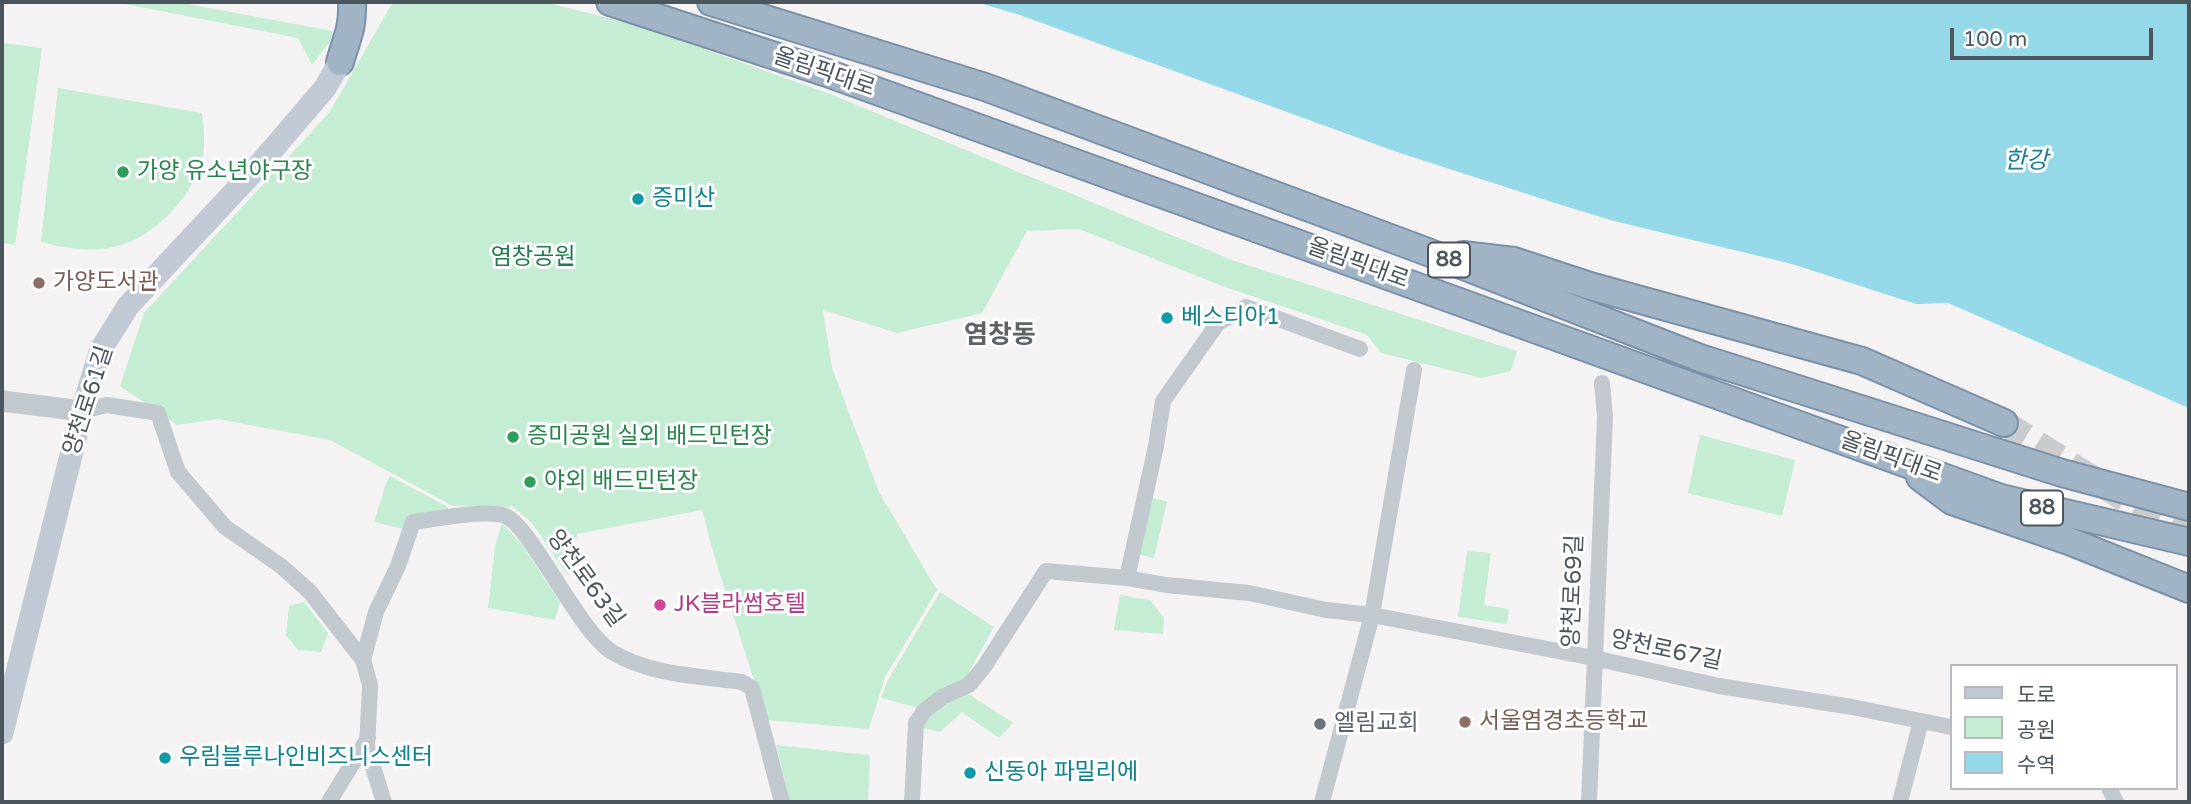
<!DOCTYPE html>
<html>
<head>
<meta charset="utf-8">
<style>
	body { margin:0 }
	#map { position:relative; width:2191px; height:804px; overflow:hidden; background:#f4f2f2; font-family:"Varela Round","Noto Sans KR",sans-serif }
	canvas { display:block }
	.frame { position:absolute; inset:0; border:4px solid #4b555e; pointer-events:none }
	.legend { position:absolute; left:1950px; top:664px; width:228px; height:126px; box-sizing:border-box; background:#fff; border:2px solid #b7bbbf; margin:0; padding:9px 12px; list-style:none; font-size:21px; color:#4b555e }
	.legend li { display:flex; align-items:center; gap:14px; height:35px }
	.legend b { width:35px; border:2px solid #b7bbbf }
	.scale { position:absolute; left:1950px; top:28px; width:203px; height:32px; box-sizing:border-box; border:4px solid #4b555e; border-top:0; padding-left:9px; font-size:21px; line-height:24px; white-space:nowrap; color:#4b555e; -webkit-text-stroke:5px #fff; paint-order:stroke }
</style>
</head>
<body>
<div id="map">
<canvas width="2191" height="804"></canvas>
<div class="frame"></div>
<ul class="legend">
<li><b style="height:9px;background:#c1cad4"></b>도로</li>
<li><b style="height:19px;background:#c5edd3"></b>공원</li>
<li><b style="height:19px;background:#95d8e7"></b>수역</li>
</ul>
<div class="scale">100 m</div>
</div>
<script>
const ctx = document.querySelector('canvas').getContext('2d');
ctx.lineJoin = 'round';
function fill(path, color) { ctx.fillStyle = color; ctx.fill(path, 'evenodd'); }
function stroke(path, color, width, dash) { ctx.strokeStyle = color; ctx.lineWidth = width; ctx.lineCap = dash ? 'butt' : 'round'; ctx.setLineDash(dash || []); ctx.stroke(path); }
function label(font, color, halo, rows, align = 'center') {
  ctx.font = font + ' "Varela Round","Noto Sans KR",sans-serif'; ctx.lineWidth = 6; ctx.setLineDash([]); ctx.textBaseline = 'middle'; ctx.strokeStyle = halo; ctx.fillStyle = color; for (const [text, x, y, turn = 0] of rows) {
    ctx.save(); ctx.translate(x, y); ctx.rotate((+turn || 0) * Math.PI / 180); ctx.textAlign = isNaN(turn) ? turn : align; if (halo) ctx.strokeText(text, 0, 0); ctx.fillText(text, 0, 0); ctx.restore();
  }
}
const green = new Path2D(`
	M115,2H177L333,31L331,40L312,65L298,38Z
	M393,2H544L640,26L830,94L1232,260L1517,351L1511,371L1481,378L1381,353L1367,335L1222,286L1079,229L1027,231L982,313L897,333L823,310L832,368L879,492L937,590L885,677L869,729L767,720L716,562L702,510L577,534L567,575L532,523L513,507L453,506L330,440L218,419L177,425L120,386L144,313L329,113Z
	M2,43L42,48L15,245L2,243Z
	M58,88L202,113C204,132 206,149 200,167C188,200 155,235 121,245C95,253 67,249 41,242Z
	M1700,435L1795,460L1782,516L1688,493Z
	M390,476L448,507V512L408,515L403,529L374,522L386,483Z
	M1146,497L1167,501L1154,558L1134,553Z
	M502,523L523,546L560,602L555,620L488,608L495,546Z
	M1467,551L1491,553L1484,605L1509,609L1507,624L1458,617Z
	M940,592L994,627L964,681L919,708L881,698L888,680Z
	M1120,595L1150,600L1164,618L1163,634L1114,630Z
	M304,602L328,633L321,652L298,650L286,635L289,606Z
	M967,693L1013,723L999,738L962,712L940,732L918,727L944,700Z
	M776,745L870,755L868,802H790Z`);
const water = new Path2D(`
	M976,2H2189V408L1948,303L1916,304L1792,264L1614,221L1555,203L1397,152L1020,15Z`);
const trunkTunnel = new Path2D(`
	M2004,423L2189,539`);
const minor = new Path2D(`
	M82,411L107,405L158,413L178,472L225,527L281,566L310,592L363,660
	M1127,578L1156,446L1163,401L1218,323L1246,307L1360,349
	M2109,788L2116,802
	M329,802L368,738
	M384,802L367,748L370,685L363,660L376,612L398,566L413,522C437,519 481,510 503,515C529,521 577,630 612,652C650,675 699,676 742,682L752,688L782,802
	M912,802L916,723L924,711L942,697L969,685L984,667L1046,571L1127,578L1166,585L1249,593L1326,610L1372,615L1594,658L1719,686L1852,707L1951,727
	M1322,802L1372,615L1414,370
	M1589,802L1605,417L1602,383
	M1900,802L1921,721`);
const tertiary = new Path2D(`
	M2,401L82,411`);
const secondary = new Path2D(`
	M2,733L82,411L101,349L128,306L254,171L325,88L340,62`);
const trunk = new Path2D(`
	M610,2L827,73L2001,498L2189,542
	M711,2L985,87L1425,251L1700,358L2062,473L2189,507
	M340,62C347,37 353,29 352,2
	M1463,255L1514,261L1590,286L1862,361L2004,423
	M1920,477L1952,501L2069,541L2189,589`);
const markers = [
	[123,172,7,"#2e9e5b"],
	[638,199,7,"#0f9aa8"],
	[39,283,7,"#8d6e63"],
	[1167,318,7,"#0f9aa8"],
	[513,437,7,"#2e9e5b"],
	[530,482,7,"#2e9e5b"],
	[660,605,7,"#d1479c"],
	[1465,722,7,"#8d6e63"],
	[1320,724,7,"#6b7280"],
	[165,758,7,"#0f9aa8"],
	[970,773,7,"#0f9aa8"]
];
const shields = [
	[1449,260,42],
	[2042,508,42]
];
const shieldNames = [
	["88",1449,260],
	["88",2042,508]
];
const streetNames = [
	["올림픽대로",824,73,19],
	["올림픽대로",1358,264,20],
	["양천로61길",89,401,-72],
	["올림픽대로",1891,458,20],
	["양천로63길",585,579,54],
	["양천로69길",1574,591,-88],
	["양천로67길",1666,651,12]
];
const leisureNames = [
	["가양 유소년야구장",137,172],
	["증미공원 실외 배드민턴장",527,437],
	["야외 배드민턴장",544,482]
];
const cultureNames = [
	["증미산",652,199],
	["베스티아1",1181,318],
	["우림블루나인비즈니스센터",179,758],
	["신동아 파밀리에",984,773]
];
const parkNames = [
	["염창공원",533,258]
];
const educationNames = [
	["가양도서관",53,283],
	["서울염경초등학교",1479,722]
];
const hotelNames = [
	["JK블라썸호텔",674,605]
];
const worshipNames = [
	["엘림교회",1334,724]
];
const waterNames = [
	["한강",2026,162]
];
const quarterNames = [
	["염창동",1000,336]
];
fill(green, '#c5edd3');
fill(water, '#95d8e7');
stroke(trunkTunnel, '#cacbcd', 26, [26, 13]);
stroke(trunk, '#7990a8', 30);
stroke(minor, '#c1c9cf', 16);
stroke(tertiary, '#c1c9cf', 21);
stroke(secondary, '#c1cad4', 23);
stroke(trunk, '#a1b4c5', 26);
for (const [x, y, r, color] of markers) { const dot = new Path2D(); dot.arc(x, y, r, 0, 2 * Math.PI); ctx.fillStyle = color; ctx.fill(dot); stroke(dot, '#fff', 2.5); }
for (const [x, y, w] of shields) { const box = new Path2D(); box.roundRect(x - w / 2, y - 17.5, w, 35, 5); ctx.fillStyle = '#fff'; ctx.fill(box); stroke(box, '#4b555e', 2); }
label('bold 21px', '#4b555e', null, shieldNames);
label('23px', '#4b555e', '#fff', streetNames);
label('23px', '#27864d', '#fff', leisureNames, 'left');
label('23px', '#0d838f', '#fff', cultureNames, 'left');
label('23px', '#1f7c4b', '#fff', parkNames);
label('23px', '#785e54', '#fff', educationNames, 'left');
label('23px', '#b23c85', '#fff', hotelNames, 'left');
label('23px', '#5b616d', '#fff', worshipNames, 'left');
label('italic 24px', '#167e96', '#fff', waterNames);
label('bold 26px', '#5f6266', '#fff', quarterNames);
</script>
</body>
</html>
